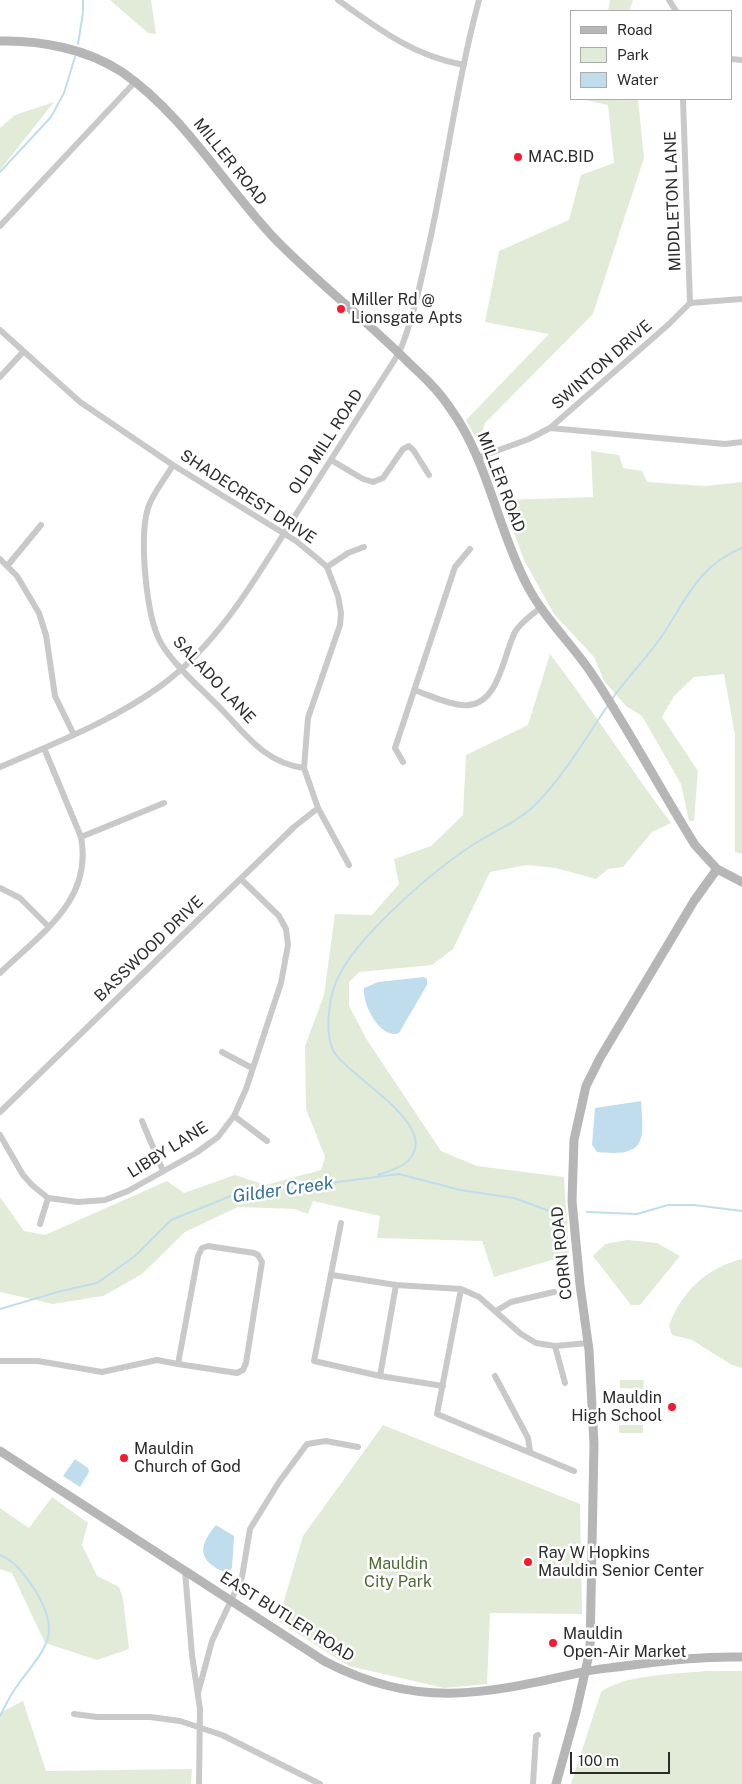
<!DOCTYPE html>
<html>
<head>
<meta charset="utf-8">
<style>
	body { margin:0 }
	#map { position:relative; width:742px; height:1784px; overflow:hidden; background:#fff; font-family:"Public Sans",sans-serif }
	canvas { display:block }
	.legend { position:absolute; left:570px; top:10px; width:162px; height:90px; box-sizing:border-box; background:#fff; border:1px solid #ababab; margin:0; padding:6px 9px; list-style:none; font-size:15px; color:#2c2c2c }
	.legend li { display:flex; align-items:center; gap:10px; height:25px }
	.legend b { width:25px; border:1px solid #ababab }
	.scale { position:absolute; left:570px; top:1752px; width:100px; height:22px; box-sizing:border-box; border:2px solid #2c2c2c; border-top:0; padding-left:6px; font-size:15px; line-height:18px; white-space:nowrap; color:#2c2c2c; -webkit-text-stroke:4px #fff; paint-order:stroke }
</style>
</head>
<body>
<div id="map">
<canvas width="742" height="1784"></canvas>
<ul class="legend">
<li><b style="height:6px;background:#b6b6b6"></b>Road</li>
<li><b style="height:14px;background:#e2ebd7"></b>Park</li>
<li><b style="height:14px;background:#c0ddee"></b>Water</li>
</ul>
<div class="scale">100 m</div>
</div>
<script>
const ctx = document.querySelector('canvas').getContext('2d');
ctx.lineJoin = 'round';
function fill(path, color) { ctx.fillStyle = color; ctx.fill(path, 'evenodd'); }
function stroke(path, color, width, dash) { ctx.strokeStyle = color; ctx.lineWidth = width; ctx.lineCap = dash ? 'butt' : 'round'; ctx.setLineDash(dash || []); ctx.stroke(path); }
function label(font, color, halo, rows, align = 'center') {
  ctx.font = font + ' "Public Sans",sans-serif'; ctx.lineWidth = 5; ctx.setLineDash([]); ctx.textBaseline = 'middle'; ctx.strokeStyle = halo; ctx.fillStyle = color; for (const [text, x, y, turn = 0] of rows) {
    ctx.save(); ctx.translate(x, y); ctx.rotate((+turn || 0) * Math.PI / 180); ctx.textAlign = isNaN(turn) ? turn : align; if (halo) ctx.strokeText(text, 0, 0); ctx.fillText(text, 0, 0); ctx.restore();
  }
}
const green = new Path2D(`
	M110,0H151L156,34L148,33Z
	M610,0H633L629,11H608Z
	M580,99H638L644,158L593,314L485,423L479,444L466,420L549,334L485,322L499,251L569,220L581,175L614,163L608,105Z
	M54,102L0,170V128L15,115Z
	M591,451L619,455L623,468L642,471L647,482L705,486L742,482V854L735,852V735L724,674L694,677L674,696L662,717L698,771L694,821H689L681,784L642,716L626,706L604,681L594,657L554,614L524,560L509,519L505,500L593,497Z
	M550,654C592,709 629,767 671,823L652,832L623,867L608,869L596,879L556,868L527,865L490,872L453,949L432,965L359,972L349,982V1006L367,1040L441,1151L477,1166L564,1177L569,1255L494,1277L482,1241L377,1238L380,1216L313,1201L308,1214L295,1209L238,1207L185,1232L142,1274L103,1296L53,1304L0,1292V1197L24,1231L45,1235L167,1181L184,1193L235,1175L266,1185L321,1170L325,1157L306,1109L305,1046L324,995L335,914L372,915L399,884L394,859L431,846L463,815L466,755L528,725Z
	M627,1240L657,1243L680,1256L640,1305H631L593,1256L605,1244Z
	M742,1259V1368L732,1365L692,1340L672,1335L669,1326C681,1292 706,1268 742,1259Z
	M620,1380H644L643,1389L620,1388Z
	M620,1395H643V1404L620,1403Z
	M620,1410H643V1419H620Z
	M383,1425L580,1504L582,1614L490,1613L487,1684L444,1688L349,1666L278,1621L303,1536Z
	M619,1425H643V1433H619Z
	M52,1497L88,1523L82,1545L97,1576L119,1587L123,1598L129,1649L97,1660L45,1643L12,1573L0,1569V1508L29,1528Z
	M707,1671H742V1784H571L601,1692C625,1674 677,1674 707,1671Z
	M23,1701L46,1771L192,1769L191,1784H0V1713Z`);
const water = new Path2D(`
	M424,977L427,979V985L399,1033C381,1040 362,1005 364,988L378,982Z
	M641,1101C644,1142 646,1157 597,1152L592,1145L595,1108Z
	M75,1459L88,1468L89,1472L80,1487L63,1476Z
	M216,1525L234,1536L232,1568L227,1573C198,1562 197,1547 216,1525Z`);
const stream = new Path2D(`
	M78,44L83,13V0
	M0,172L51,117L64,93L75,57
	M612,699C628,676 649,656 664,633C687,597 700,565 742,548
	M378,1175C386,1172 396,1169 403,1165C451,1130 349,1078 334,1052C324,1034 329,999 336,982C354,938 434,870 474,844C494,831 520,821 537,803C565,774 586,738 608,705
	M587,1212L637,1214L668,1205H694L742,1211
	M0,1309L61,1291L97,1283L135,1256L171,1220L231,1196L399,1174L460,1190L514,1198L560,1215
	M0,1555C16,1562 25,1575 35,1590C65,1638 41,1651 15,1689C9,1697 5,1707 0,1716`);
const street = new Path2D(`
	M338,0C378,29 414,56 464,65
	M669,0L676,11
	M731,59L742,60
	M683,99L690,303
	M0,226L135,82
	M0,330L80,402L173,465L296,541L318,559L327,567L338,596L341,613L340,625L308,718L304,768L318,808L349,865
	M0,377L23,352
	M550,428L725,444L742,442
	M477,458L529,439L550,428L669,324L690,303L742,299
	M331,460L363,479L373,482L383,478L403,449L409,446L414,451L429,475
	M173,465C165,479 153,493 148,508C139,537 146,617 161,643C175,667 203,690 223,711C248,737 266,763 304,768
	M0,559L17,576L39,613L46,635L55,696L74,735
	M8,565L41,525
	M327,567L348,553L364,547
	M414,690C429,695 447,704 462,705C499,709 503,655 515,632C521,622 532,615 540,608
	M403,762L395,748L455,567L470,549
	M0,767C55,743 113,721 162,685C219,643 256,578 293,519C328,464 364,408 399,353C412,322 419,290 426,258C446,172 456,85 479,0
	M81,837L164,803
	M0,888L20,898L48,926
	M0,973C41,933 93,901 81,837L44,748
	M222,1052L252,1068
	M0,1112L294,827L318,808
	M234,1116L267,1141
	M142,1121L163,1171
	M0,1135L23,1175L32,1185L48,1198L78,1202L105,1200L128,1191L196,1153L218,1137L234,1116L246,1089L281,983L288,945L286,929L279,916L242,880
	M341,1223L314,1361L380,1376L443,1386
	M40,1224L48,1198
	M208,1246L254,1253L258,1255L262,1262L246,1363L243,1370L237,1373L178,1364L198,1256L202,1248Z
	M332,1275L396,1285L461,1289L479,1297L521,1334L536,1343L555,1346L588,1343
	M461,1289L437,1414L574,1471
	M496,1311L511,1302L554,1292
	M555,1346L565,1383
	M0,1361H38L102,1372L157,1360L178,1364
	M380,1376L396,1285
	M495,1376L528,1438L530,1451
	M185,1571L192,1655L200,1709L199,1784
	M198,1693L212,1641L242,1577L250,1529L279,1482L307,1444L326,1441L358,1447
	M74,1714L97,1717H150L180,1721L222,1735L320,1784
	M533,1784L536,1736L538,1735`);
const secondary = new Path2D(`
	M0,41C41,40 87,49 122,72C184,115 223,184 275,239C317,282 366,320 409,363C424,377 439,391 450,408C488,460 497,528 527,585C544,618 572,644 592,674C629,730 660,789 695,845L717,869L742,882
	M0,1451L324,1661C418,1710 485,1694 583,1672C596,1669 611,1668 624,1666C664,1661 702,1656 742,1657
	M556,1784L576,1712L590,1650L594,1444L589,1350L580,1285L572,1201L574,1140L586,1086L600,1058L694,901L717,869`);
const markers = [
	[518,157,5,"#f7192e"],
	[341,309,5,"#f7192e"],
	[672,1407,5,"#f7192e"],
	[124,1458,5,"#f7192e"],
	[528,1562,5,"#f7192e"],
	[553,1643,5,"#f7192e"]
];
const poiNames = [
	["MAC.BID",528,157],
	["Miller Rd @",351,300],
	["Lionsgate Apts",351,318],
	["Mauldin",662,1398,"right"],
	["High School",662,1416,"right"],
	["Mauldin",134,1449],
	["Church of God",134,1467],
	["Ray W Hopkins",538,1553],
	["Mauldin Senior Center",538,1571],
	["Mauldin",563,1634],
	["Open-Air Market",563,1652]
];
const streetNames = [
	["MILLER ROAD",230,162,51],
	["MIDDLETON LANE",673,201,-92],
	["SWINTON DRIVE",602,365,-41],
	["OLD MILL ROAD",326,442,-57],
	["MILLER ROAD",501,482,69],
	["SHADECREST DRIVE",248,497,33],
	["SALADO LANE",214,680,47],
	["BASSWOOD DRIVE",149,949,-44],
	["LIBBY LANE",168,1150,-32],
	["CORN ROAD",562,1253,-96],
	["EAST BUTLER ROAD",287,1617,32]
];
const parkNames = [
	["Mauldin",398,1564],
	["City Park",398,1582]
];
const waterNames = [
	["Gilder Creek",283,1190,-8]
];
fill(green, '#e2ebd7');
fill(water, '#c0ddee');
stroke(stream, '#c0ddee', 2);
stroke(street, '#c9c9c9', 6);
stroke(secondary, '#b6b6b6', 9);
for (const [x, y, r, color] of markers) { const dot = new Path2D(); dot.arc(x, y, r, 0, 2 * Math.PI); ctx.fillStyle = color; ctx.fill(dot); stroke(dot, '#fff', 2); }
label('16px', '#2c2c2c', '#fff', poiNames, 'left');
label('16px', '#2c2c2c', '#fff', streetNames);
label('16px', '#4f6b35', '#fff', parkNames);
label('italic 18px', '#327195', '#fff', waterNames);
</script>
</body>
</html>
